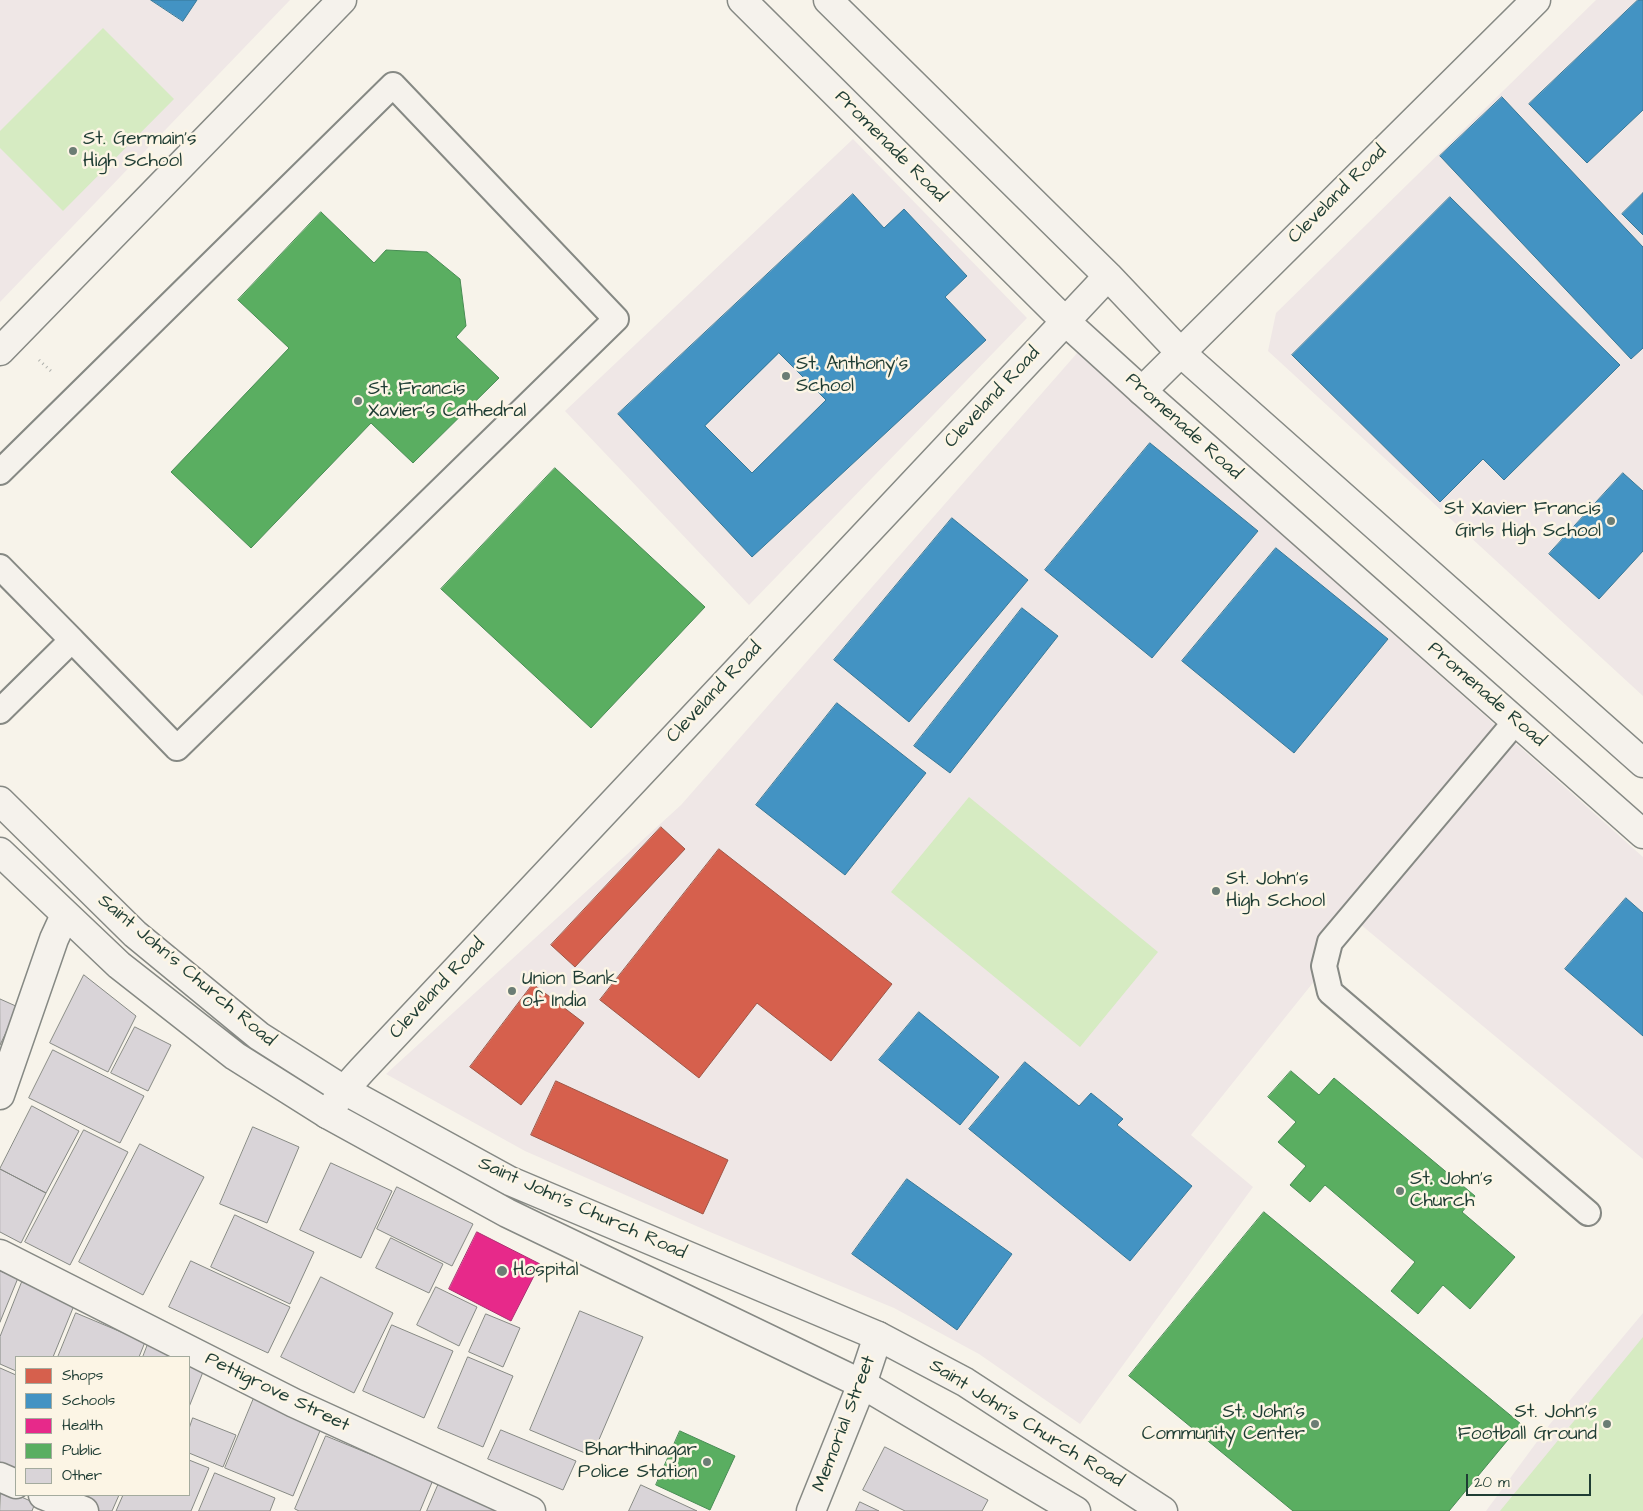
<!DOCTYPE html>
<html>
<head>
<meta charset="utf-8">
<style>
	body { margin:0 }
	#map { position:relative; width:1643px; height:1511px; overflow:hidden; background:#f7f3ea; font-family:"Architects Daughter",sans-serif }
	canvas { display:block }
	.legend { position:absolute; left:15px; top:1356px; width:175px; height:140px; box-sizing:border-box; background:#fcf5e5; border:1px solid #a4ab9e; margin:0; padding:6px 9px; list-style:none; font-size:15px; color:#1f3d34 }
	.legend li { display:flex; align-items:center; gap:10px; height:25px }
	.legend b { width:25px; border:1px solid #a4ab9e }
	.scale { position:absolute; left:1466px; top:1474px; width:125px; height:22px; box-sizing:border-box; border:2px solid #1f3d34; border-top:0; padding-left:6px; font-size:15px; line-height:18px; white-space:nowrap; color:#1f3d34; -webkit-text-stroke:4px #fcf5e5; paint-order:stroke }
</style>
</head>
<body>
<div id="map">
<canvas width="1643" height="1511"></canvas>
<ul class="legend">
<li><b style="height:14px;background:#d6604d"></b>Shops</li>
<li><b style="height:14px;background:#4393c3"></b>Schools</li>
<li><b style="height:14px;background:#e7298a"></b>Health</li>
<li><b style="height:14px;background:#5aae61"></b>Public</li>
<li><b style="height:14px;background:#d9d4d8"></b>Other</li>
</ul>
<div class="scale">20 m</div>
</div>
<script>
const ctx = document.querySelector('canvas').getContext('2d');
ctx.lineJoin = 'round';
function fill(path, color) { ctx.fillStyle = color; ctx.fill(path, 'evenodd'); }
function stroke(path, color, width, dash) { ctx.strokeStyle = color; ctx.lineWidth = width; ctx.lineCap = dash ? 'butt' : 'round'; ctx.setLineDash(dash || []); ctx.stroke(path); }
function label(font, color, halo, rows, align = 'center') {
  ctx.font = font + ' "Architects Daughter",sans-serif'; ctx.lineWidth = 5; ctx.setLineDash([]); ctx.textBaseline = 'middle'; ctx.strokeStyle = halo; ctx.fillStyle = color; for (const [text, x, y, turn = 0] of rows) {
    ctx.save(); ctx.translate(x, y); ctx.rotate((+turn || 0) * Math.PI / 180); ctx.textAlign = isNaN(turn) ? turn : align; if (halo) ctx.strokeText(text, 0, 0); ctx.fillText(text, 0, 0); ctx.restore();
  }
}
const built = new Path2D(`
	M0,0H290L0,302Z
	M1596,0H1643V696L1268,351L1276,313Z
	M853,139L1027,318L749,605L565,411Z
	M1078,352L1643,857V1159L1360,924L1191,1135L1253,1187L1080,1424L979,1354L894,1308L710,1232L525,1151L386,1074L681,805Z
	M1643,1313V1511H1486L1550,1424Z`);
const green = new Path2D(`
	M103,28L174,99L63,211L0,148V131Z
	M969,797L1158,952L1080,1047L891,892Z
	M1643,1337V1511H1500Z`);
const shops = new Path2D(`
	M661,827L685,849L575,967L551,945Z
	M719,849L892,984L831,1061L757,1003L699,1078L600,1000Z
	M533,984L584,1023L521,1105L470,1067Z
	M556,1081L728,1160L703,1214L531,1135Z`);
const schools = new Path2D(`
	M151,0H197L183,21Z
	M1638,0H1643V110L1587,163L1529,104Z
	M1502,97L1643,247V348L1631,359L1440,156Z
	M1643,193V235L1622,214Z
	M853,194L884,228L904,209L967,276L945,297L986,340L752,557L618,414ZM779,353L826,400L752,473L705,426Z
	M1450,197L1620,365L1504,480L1483,459L1440,502L1292,355Z
	M1150,443L1258,531L1152,658L1045,570Z
	M1623,473L1643,491V551L1599,599L1549,554Z
	M952,518L1028,580L909,722L834,660Z
	M1276,548L1388,639L1294,753L1182,661Z
	M1022,608L1058,636L950,773L914,746Z
	M837,703L926,773L845,875L756,805Z
	M1626,898L1643,913V1036L1565,969Z
	M919,1012L999,1077L960,1125L879,1060Z
	M1025,1062L1079,1106L1091,1093L1123,1119L1117,1125L1192,1186L1130,1261L969,1129Z
	M907,1179L1012,1254L957,1330L852,1254Z`);
const health = new Path2D(`
	M477,1232L540,1264L511,1321L449,1289Z`);
const public = new Path2D(`
	M321,212L374,263L386,250L427,252L460,279L466,326L456,337L499,378L413,463L371,423L251,548L171,472L289,348L238,300Z
	M555,468L705,607L591,728L441,589Z
	M1291,1071L1319,1095L1334,1078L1475,1196L1462,1212L1515,1257L1470,1309L1443,1285L1418,1314L1391,1291L1415,1262L1325,1185L1310,1202L1290,1185L1306,1166L1278,1142L1296,1122L1268,1097Z
	M1264,1212L1521,1424L1449,1511H1293L1129,1376Z
	M680,1431L735,1456L710,1510L656,1485Z`);
const building = new Path2D(`
	M84,975L136,1016L108,1072L50,1043Z
	M0,999L18,1007L0,1045Z
	M135,1027L171,1045L148,1091L111,1073Z
	M53,1050L144,1096L120,1143L29,1098Z
	M32,1106L79,1131L46,1193L0,1169Z
	M253,1127L299,1147L267,1223L220,1204Z
	M84,1130L128,1152L70,1265L25,1242Z
	M140,1144L204,1177L143,1295L79,1262Z
	M331,1163L392,1191L361,1258L300,1230Z
	M0,1169L46,1193L21,1243L0,1232Z
	M397,1187L473,1224L452,1266L377,1229Z
	M235,1215L314,1252L290,1304L211,1267Z
	M391,1238L443,1264L429,1293L376,1268Z
	M191,1261L290,1307L268,1353L169,1307Z
	M0,1271L18,1278L0,1322Z
	M321,1277L393,1313L354,1393L281,1357Z
	M22,1282L75,1303L53,1357H16V1371L0,1364V1337Z
	M436,1287L477,1307L459,1346L417,1325Z
	M580,1311L643,1337L592,1456L530,1430Z
	M76,1313L145,1342L139,1357H58Z
	M486,1314L520,1328L503,1367L469,1352Z
	M392,1325L453,1351L424,1418L363,1391Z
	M148,1344L182,1357H143Z
	M468,1357L513,1376L483,1447L438,1428Z
	M189,1360L205,1367L189,1407Z
	M0,1368L16,1375V1474L0,1472Z
	M254,1398L322,1426L293,1496L225,1468Z
	M193,1418L236,1435L223,1467L189,1453V1429Z
	M501,1430L576,1461L563,1490L488,1459Z
	M326,1436L433,1480L420,1511H299L295,1509Z
	M885,1447L988,1500L982,1511H905L863,1490Z
	M189,1460L209,1468L191,1511H116L123,1495H189Z
	M215,1473L275,1498L270,1511H199Z
	M439,1483L505,1511H427Z
	M641,1485L697,1511H629Z
	M1,1488L35,1503L32,1511H0Z
	M67,1495H119L112,1511H97Z
	M860,1502L879,1511H856Z`);
const path = new Path2D(`
	M39,360L53,373`);
const service = new Path2D(`
	M0,472L393,85L616,319L177,748L72,640
	M0,567L72,640L0,711
	M1516,721L1330,942L1324,966L1330,992L1588,1213`);
const pedestrian = new Path2D(`
	M0,351L342,0`);
const minor = new Path2D(`
	M1142,391L1536,0
	M0,1254L294,1403L531,1511
	M0,1477L16,1484
	M43,1495L84,1511
	M811,1511L862,1384L878,1336`);
const tertiary = new Path2D(`
	M742,0L1065,321L1142,391L1643,834
	M828,0L1108,276L1180,352L1643,763
	M0,1095L54,939L65,915
	M327,1114L344,1090L362,1070L1108,276`);
const secondary = new Path2D(`
	M0,801L135,934L259,1036L344,1090L510,1181L878,1336L965,1382L1163,1511
	M0,852L119,965L235,1056L327,1114L507,1213L862,1384L1076,1511`);
const markers = [
	[73,151,5,"#6b7d74"],
	[786,376,5,"#6b7d74"],
	[358,401,5,"#6b7d74"],
	[1611,521,5,"#6b7d74"],
	[1216,891,5,"#6b7d74"],
	[512,991,5,"#6b7d74"],
	[1400,1191,5,"#6b7d74"],
	[502,1271,6,"#6b7d74"],
	[1315,1424,5,"#6b7d74"],
	[1607,1424,5,"#6b7d74"],
	[707,1462,5,"#6b7d74"]
];
const poiNames = [
	["St. Germain's",83,140],
	["High School",83,162],
	["St. Anthony's",796,365],
	["School",796,387],
	["St. Francis",368,390],
	["Xavier's Cathedral",368,412],
	["St Xavier Francis",1601,510,"right"],
	["Girls High School",1601,532,"right"],
	["St. John's",1226,880],
	["High School",1226,902],
	["Union Bank",522,980],
	["of India",522,1002],
	["St. John's",1410,1180],
	["Church",1410,1202],
	["Hospital",513,1271],
	["St. John's",1305,1413,"right"],
	["Community Center",1305,1435,"right"],
	["St. John's",1597,1413,"right"],
	["Football Ground",1597,1435,"right"],
	["Bharthinagar",697,1451,"right"],
	["Police Station",697,1473,"right"]
];
const streetNames = [
	["Promenade Road",890,147,45],
	["Cleveland Road",1338,195,-45],
	["Cleveland Road",993,398,-47],
	["Promenade Road",1183,427,42],
	["Cleveland Road",715,693,-47],
	["Promenade Road",1486,695,41],
	["Saint John's Church Road",186,971,40],
	["Cleveland Road",438,989,-47],
	["Saint John's Church Road",582,1209,24],
	["Pettigrove Street",277,1393,26],
	["Memorial Street",845,1424,-69],
	["Saint John's Church Road",1026,1424,32]
];
fill(built, '#efe7e6');
fill(green, '#d6ebc2');
fill(shops, '#d6604d');
stroke(shops, '#9f5646', 1);
fill(schools, '#4393c3');
stroke(schools, '#387998', 1);
fill(health, '#e7298a');
stroke(health, '#ab2f70', 1);
fill(public, '#5aae61');
stroke(public, '#488c54', 1);
fill(building, '#d9d4d8');
stroke(building, '#868984', 1);
stroke(service, '#868984', 28);
stroke(pedestrian, '#868984', 31);
stroke(minor, '#868984', 31);
stroke(tertiary, '#868984', 31);
stroke(secondary, '#868984', 31);
stroke(path, '#b0b2ad', 3, [1, 4]);
stroke(service, '#f5f2ec', 24);
stroke(pedestrian, '#f5f2ec', 28);
stroke(minor, '#f5f2ec', 28);
stroke(tertiary, '#f5f2ec', 28);
stroke(secondary, '#f5f2ec', 28);
for (const [x, y, r, color] of markers) { const dot = new Path2D(); dot.arc(x, y, r, 0, 2 * Math.PI); ctx.fillStyle = color; ctx.fill(dot); stroke(dot, '#fcf5e5', 2); }
label('19px', '#1f3d34', '#fcf5e5', poiNames, 'left');
label('19px', '#1f3d34', '#fcf5e5', streetNames);
</script>
</body>
</html>
